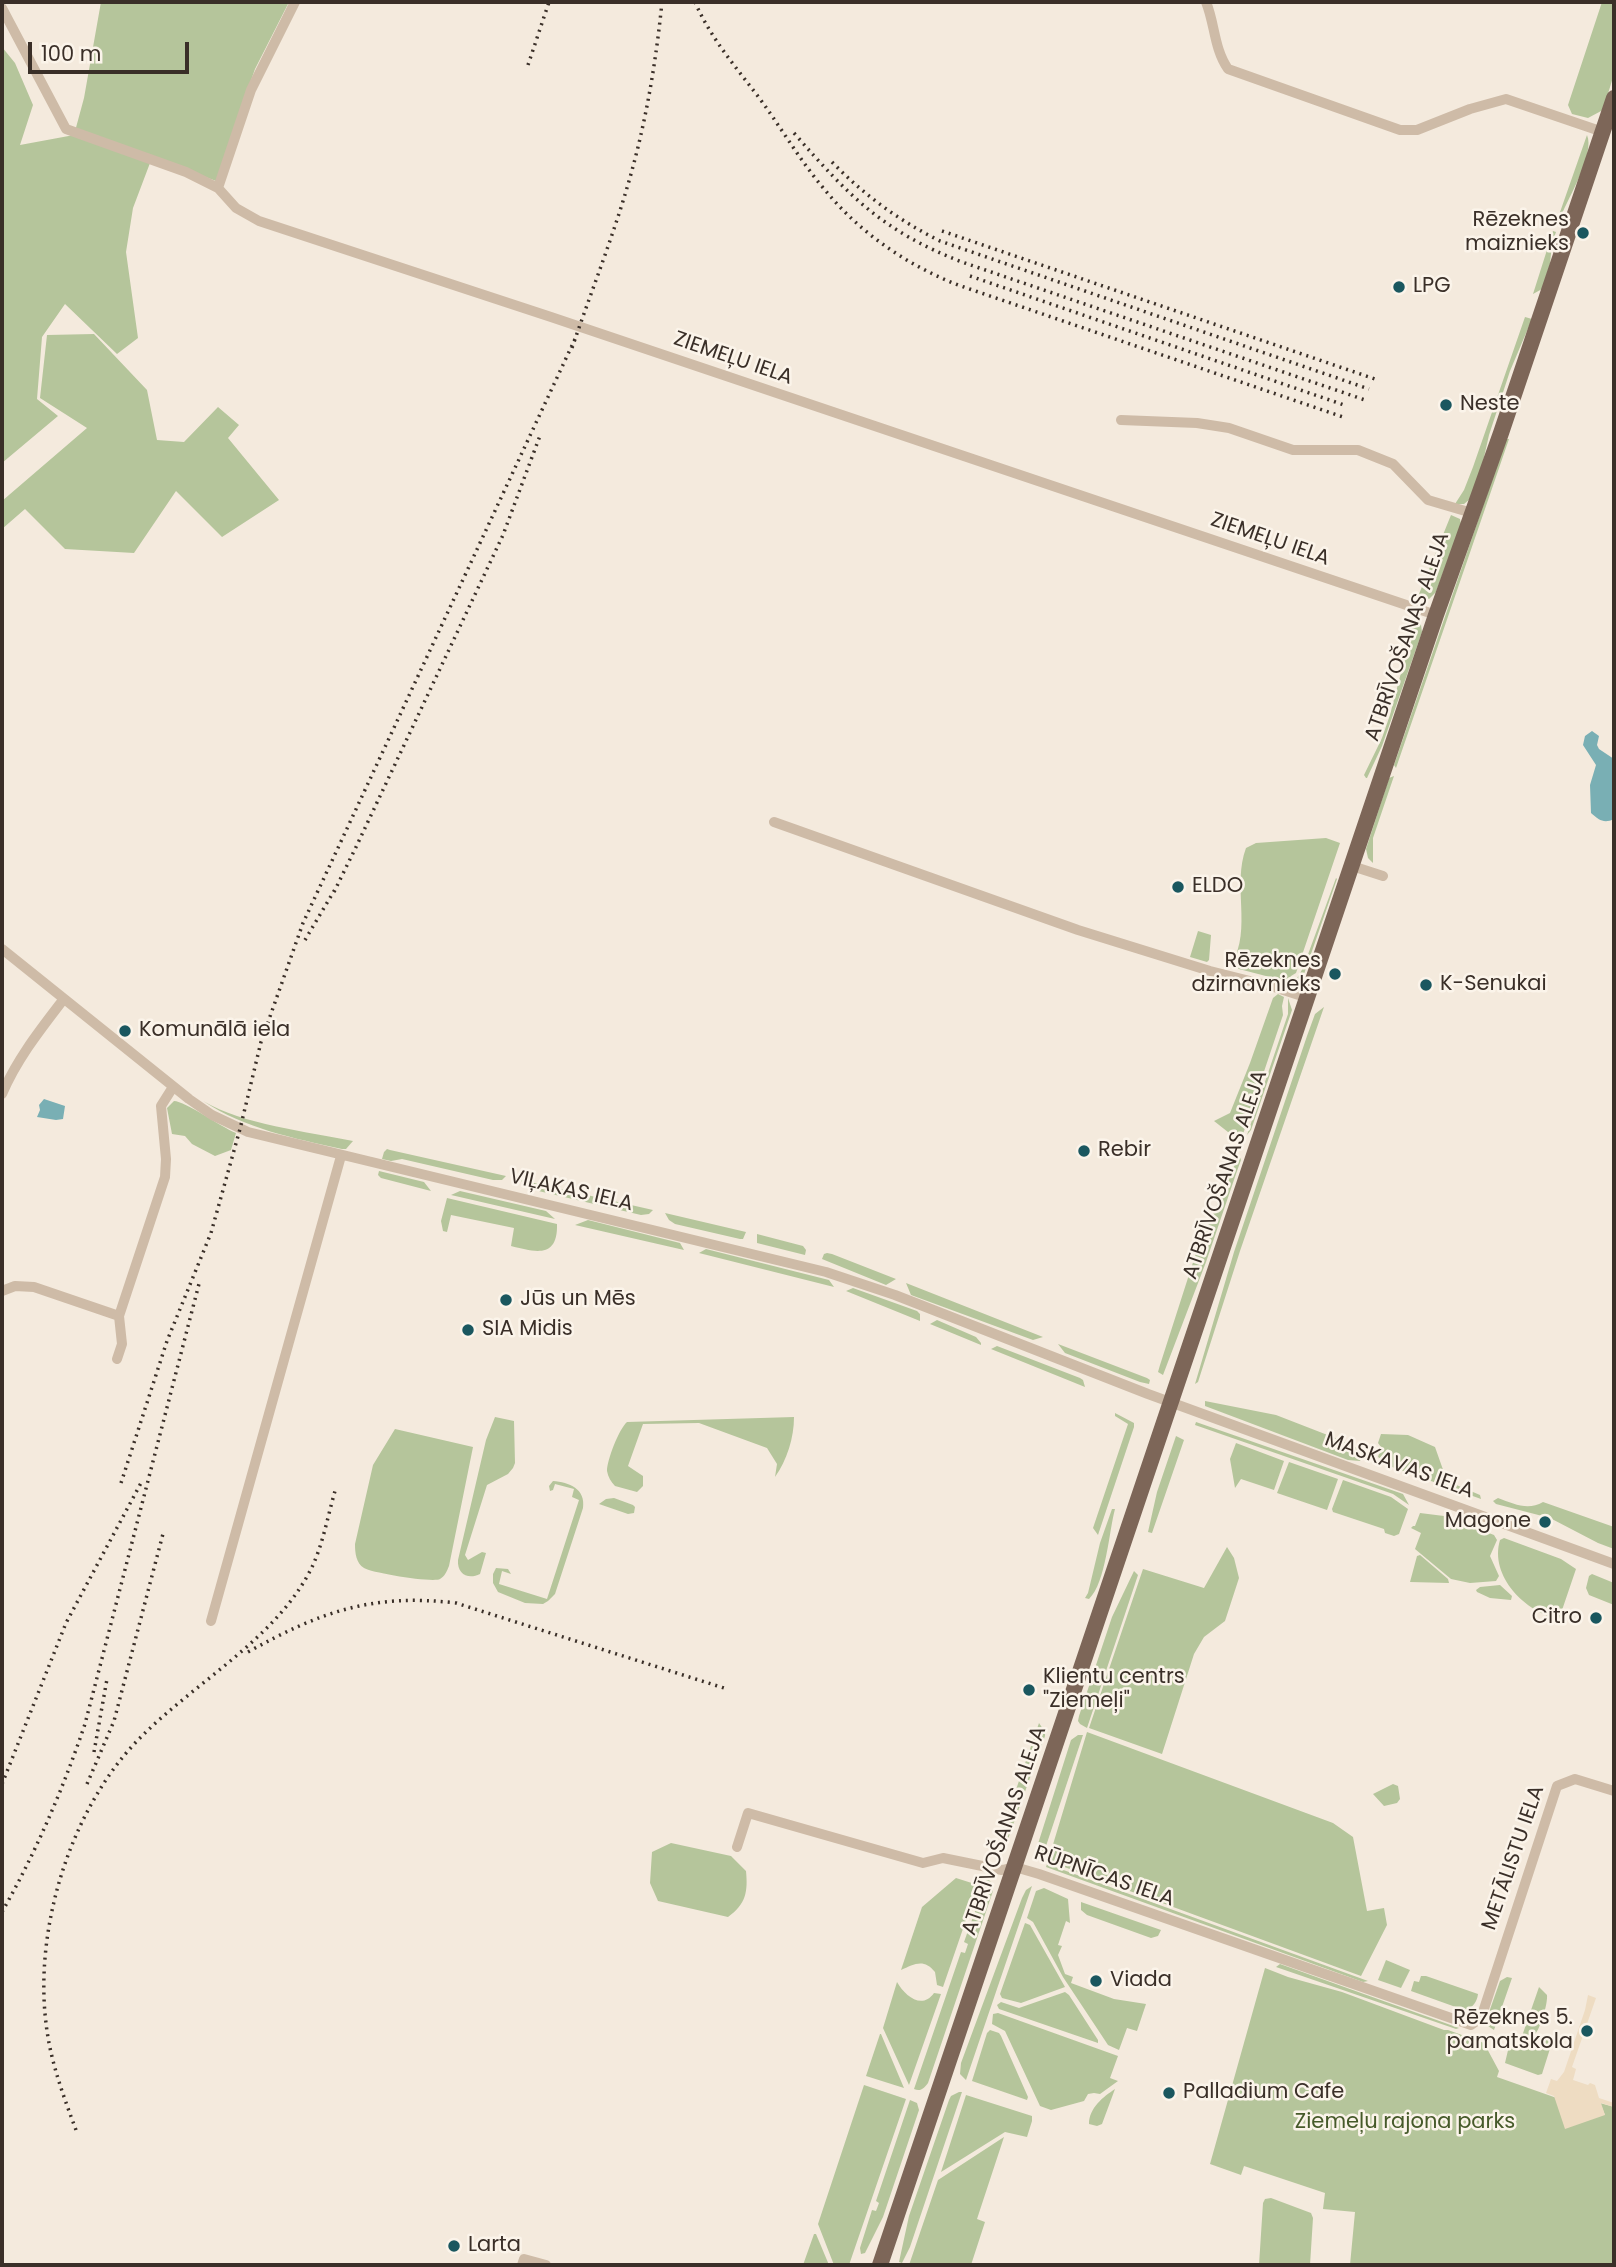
<!DOCTYPE html>
<html>
<head>
<meta charset="utf-8">
<style>
	body { margin:0 }
	#map { position:relative; width:1616px; height:2267px; overflow:hidden; background:#f4eadd; font-family:Poppins,sans-serif }
	canvas { display:block }
	.frame { position:absolute; inset:0; border:4px solid #3a2f28; pointer-events:none }
	.scale { position:absolute; left:28px; top:42px; width:161px; height:32px; box-sizing:border-box; border:4px solid #3a2f28; border-top:0; padding-left:9px; font-size:21px; line-height:24px; white-space:nowrap; color:#3a2f28; -webkit-text-stroke:5px #fbf4ea; paint-order:stroke }
</style>
</head>
<body>
<div id="map">
<canvas width="1616" height="2267"></canvas>
<div class="frame"></div>
<div class="scale">100 m</div>
</div>
<script>
const ctx = document.querySelector('canvas').getContext('2d');
ctx.lineJoin = 'round';
function fill(path, color) { ctx.fillStyle = color; ctx.fill(path, 'evenodd'); }
function stroke(path, color, width, dash) { ctx.strokeStyle = color; ctx.lineWidth = width; ctx.lineCap = dash ? 'butt' : 'round'; ctx.setLineDash(dash || []); ctx.stroke(path); }
function label(font, color, halo, rows, align = 'center') {
  ctx.font = font + ' Poppins,sans-serif'; ctx.lineWidth = 5; ctx.setLineDash([]); ctx.textBaseline = 'middle'; ctx.strokeStyle = halo; ctx.fillStyle = color; for (const [text, x, y, turn = 0] of rows) {
    ctx.save(); ctx.translate(x, y); ctx.rotate((+turn || 0) * Math.PI / 180); ctx.textAlign = isNaN(turn) ? turn : align; if (halo) ctx.strokeText(text, 0, 0); ctx.fillText(text, 0, 0); ctx.restore();
  }
}
const green = new Path2D(`
	M101,2H289L255,69L216,181L108,140L150,163L133,208L126,252L138,338L117,354L65,304L42,337L37,399L58,416L2,463V47L15,63L33,105L20,145L74,135L84,98Z
	M1602,2H1614V74L1603,110L1588,118L1572,114L1568,105Z
	M1587,135C1595,153 1569,197 1561,216L1559,215Z
	M1553,231L1556,232L1552,243L1550,264L1542,289L1533,294Z
	M1525,317L1532,319L1510,371L1489,435L1482,466L1470,499L1464,504H1455L1464,490L1473,467Z
	M94,334L147,390L157,440L184,442L218,407L239,425L228,438L279,500L222,537L176,491L134,553L65,549L25,509L2,529V501L87,428L40,398L47,335Z
	M1506,439H1509L1396,768L1394,765Z
	M1451,515L1460,519L1461,524L1436,592L1429,599H1417Z
	M1413,617L1421,625L1422,632L1382,746L1367,778H1366L1364,775L1382,738L1390,715L1410,638Z
	M1394,776L1373,838V863L1368,858L1366,849L1389,778Z
	M1326,838L1340,843L1296,973L1291,976L1289,982L1235,968L1232,963C1252,929 1232,885 1246,848L1256,843Z
	M1336,878L1337,879L1304,974L1301,980L1293,985L1303,968Z
	M1198,931L1211,935L1209,960L1207,962L1190,957Z
	M1278,994L1284,997L1282,1006L1283,1015L1242,1137L1233,1136L1214,1121L1230,1113L1250,1063L1273,998Z
	M1288,998L1292,1010L1251,1130L1247,1135L1288,1014Z
	M1324,1007L1240,1251L1198,1382L1195,1384L1234,1252L1307,1036L1315,1014Z
	M174,1101C185,1101 221,1127 236,1133L231,1150L215,1156L192,1144L185,1136L172,1134L167,1108Z
	M203,1101C244,1125 305,1131 353,1141L346,1149H342C293,1138 246,1129 203,1101Z
	M387,1149L390,1150L506,1176L502,1180H493L402,1159L391,1161L382,1159L384,1152Z
	M1239,1155L1241,1160L1237,1171L1206,1262L1163,1375L1158,1372L1160,1365L1196,1253Z
	M379,1171L424,1182L431,1191L381,1178L378,1175Z
	M521,1180L653,1210L649,1214L641,1215L530,1189L524,1186Z
	M460,1191L546,1211L555,1219L451,1195Z
	M447,1198L557,1224C558,1259 535,1252 511,1246L514,1228L451,1215L447,1232L443,1231L441,1221Z
	M665,1213L746,1232L743,1239H740L675,1224L669,1220Z
	M588,1220L680,1243L684,1250L575,1225Z
	M757,1234L803,1246L806,1250L805,1255L757,1243Z
	M706,1249L825,1279L829,1280L834,1287L699,1253Z
	M827,1253L832,1254L896,1279L886,1285L822,1259L824,1254Z
	M906,1283L1043,1337L1033,1340L911,1295Z
	M853,1288L917,1311L920,1314V1321L846,1291Z
	M937,1320L976,1337L981,1343V1345L930,1324Z
	M1058,1344L1147,1378L1150,1380L1149,1384L1140,1382L1065,1353Z
	M997,1346L1080,1378L1083,1380L1085,1387L991,1349Z
	M1205,1401L1276,1415L1343,1441L1362,1450L1365,1454L1360,1461L1348,1460L1205,1406Z
	M1115,1413L1134,1423V1427L1098,1535L1093,1528L1128,1424L1115,1416Z
	M495,1417L514,1421L515,1463L513,1468L508,1474L487,1485L465,1555L468,1560L482,1552L486,1553L480,1574C468,1580 457,1574 458,1560L486,1440Z
	M794,1417C794,1438 787,1460 775,1477L777,1464L767,1448L699,1423L643,1424L628,1466L643,1476V1486L637,1492L615,1486C611,1482 608,1477 607,1471C607,1460 619,1429 627,1422Z
	M1196,1422L1403,1494L1409,1505L1393,1494L1195,1425Z
	M395,1429L473,1447L449,1566C447,1571 445,1576 440,1579C433,1583 372,1573 364,1568C356,1563 355,1553 355,1544L373,1465Z
	M1381,1434L1408,1435L1435,1447L1447,1481L1480,1495L1481,1499L1392,1467L1378,1457L1381,1447L1378,1443Z
	M1176,1436L1184,1440L1152,1533L1148,1532L1157,1492Z
	M1236,1443L1284,1461L1274,1490L1241,1479L1235,1488L1230,1459Z
	M1289,1462L1338,1479L1327,1510L1277,1493Z
	M1343,1480L1391,1497L1408,1509L1399,1534L1394,1536L1385,1533L1384,1529L1333,1512L1332,1509Z
	M553,1481C569,1482 586,1489 583,1508L555,1594L548,1601L543,1604L525,1603L498,1592L493,1583V1574L496,1568L508,1569L511,1574L502,1571L499,1584L547,1599L579,1500L572,1497L574,1489L555,1484L553,1490L550,1491L549,1486Z
	M614,1498L633,1505L635,1507L634,1513L628,1514L599,1504L606,1499Z
	M1498,1498C1514,1504 1528,1511 1543,1502L1614,1527V1549L1598,1543L1550,1518L1496,1504L1493,1501Z
	M1112,1509H1115C1109,1531 1106,1583 1089,1599L1085,1598L1088,1593L1100,1543Z
	M1420,1513L1444,1516L1494,1535L1497,1540L1490,1556L1499,1576L1496,1581L1470,1583L1451,1579L1415,1549L1421,1533L1411,1528L1413,1526H1415Z
	M1504,1538L1561,1559L1576,1569L1559,1619C1526,1613 1489,1576 1500,1540Z
	M1227,1547L1234,1558L1239,1578L1225,1621L1204,1637L1194,1654L1162,1754L1089,1728L1143,1569L1204,1588Z
	M1420,1555L1448,1579L1449,1583L1410,1582L1417,1556Z
	M1134,1571L1138,1575L1087,1728L1080,1724L1078,1721L1079,1716L1112,1617Z
	M1592,1574L1614,1583V1605L1589,1595L1586,1588L1589,1576Z
	M1500,1585L1512,1596L1511,1600L1490,1598L1477,1592L1476,1590L1480,1587Z
	M1039,1723L1045,1732V1736L1008,1839L1005,1840L1000,1836Z
	M1087,1732L1333,1823L1353,1837L1367,1911L1384,1908L1387,1925L1361,1976L1048,1861Z
	M1078,1735H1083L1044,1852L1036,1850L1071,1740Z
	M1393,1784L1398,1786L1400,1799L1397,1803L1384,1806L1373,1794Z
	M671,1843L731,1856L746,1871C748,1892 746,1904 728,1917L658,1901L650,1883L652,1852Z
	M1047,1864L1368,1981L1363,1982L1046,1867Z
	M956,1878L978,1885L943,1987L937,1985L935,1972C924,1958 914,1964 901,1970L922,1907Z
	M987,1878L993,1884V1891L928,2083C924,2088 921,2092 914,2089L961,1952L965,1953L968,1944L964,1942Z
	M1032,1886L966,2080L960,2074L961,2063L1022,1898L1026,1890Z
	M1044,1888L1068,1899L1070,1923L1066,1921L1058,1945L1062,1946L1058,1955L1065,1974L1073,1977L1071,1983L1114,1999L1146,2004L1137,2031L1127,2028L1119,2050L1108,2045L1063,1977L1033,1922L1027,1918L1036,1891Z
	M1081,1902L1161,1930L1158,1936L1151,1938L1087,1915L1081,1910Z
	M1025,1923L1030,1925L1065,1987L1021,2003L1002,1998L1000,1994Z
	M1386,1960L1410,1970L1401,1988L1378,1980Z
	M1280,1964L1459,2028L1456,2029L1276,1967Z
	M1265,1968L1288,1977L1342,1992L1444,2030H1448L1484,2043L1499,2071L1497,2077L1605,2115L1600,2103L1614,2107V2265H1350L1355,2212L1323,2209L1325,2193L1244,2166L1241,2175L1210,2164Z
	M1421,1976H1426L1478,1994C1477,2002 1473,2008 1464,2010L1411,1991L1414,1981L1419,1982Z
	M1507,1977L1512,1978L1494,2030L1488,2026L1487,2018L1500,1981Z
	M897,1982C905,1996 922,2010 934,1993L941,1994L909,2085L883,2028Z
	M1539,1987L1547,1995C1548,2003 1540,2033 1532,2037C1528,2040 1526,2039 1521,2039Z
	M1065,1992L1069,1995L1098,2040V2043L999,2009L997,2005L1001,2002L1019,2008Z
	M998,2013L1118,2056L1110,2078L1118,2081L1100,2094L1094,2093L1088,2094L1084,2101L1051,2110L1040,2106L1005,2031L992,2024L993,2014Z
	M990,2030L999,2033L1001,2036L1028,2097L1027,2100L972,2081L987,2033Z
	M880,2034H881L904,2088L866,2076Z
	M1554,2036L1542,2074L1538,2075L1505,2063L1509,2046C1532,2054 1534,2042 1554,2036Z
	M864,2085L906,2099L849,2265H834L818,2224Z
	M1115,2089L1102,2124L1097,2126L1089,2124C1089,2108 1103,2097 1115,2089Z
	M959,2092H962L910,2247L902,2263L899,2262L909,2216L949,2100L951,2096Z
	M966,2095L1032,2116V2121L1027,2137L1005,2132L941,2172Z
	M910,2100L917,2103L919,2110L883,2217L865,2253L861,2254L860,2248L872,2210L876,2211L879,2203L876,2201Z
	M1004,2137L977,2219L985,2222L971,2265H909L938,2180Z
	M1271,2198L1311,2213L1313,2218L1310,2265H1259L1263,2203L1265,2199Z
	M814,2234H816L829,2265L812,2263L811,2265H803Z`);
const plaza = new Path2D(`
	M1588,1995L1596,1998L1572,2067L1576,2069L1573,2080L1588,2085L1590,2083L1595,2085L1599,2098L1614,2103V2107L1601,2103L1605,2115L1565,2129L1554,2096L1546,2093L1551,2079L1557,2081L1564,2072L1585,2010Z`);
const water = new Path2D(`
	M1592,731L1599,736L1597,745L1599,749L1614,759V819C1604,824 1599,820 1591,813L1590,785L1596,765L1583,745L1585,736Z
	M44,1099L65,1106L63,1119L56,1120L37,1117L40,1110L39,1105Z`);
const minor = new Path2D(`
	M295,2L251,90L218,188L236,208L259,221L551,317L1436,615
	M1206,2C1215,24 1214,49 1228,69L1400,130H1417L1470,109L1506,99L1603,132
	M2,8L66,129L186,172L218,188
	M1121,420L1197,423L1229,428L1293,450H1358L1393,464L1428,500L1472,513
	M774,822L1078,930L1210,971L1274,987L1308,998
	M1352,866L1383,876
	M2,949L189,1099L212,1115L248,1132L826,1272L895,1295L1148,1394L1614,1564
	M2,1094C17,1059 40,1030 63,1000
	M2,1291L15,1286L34,1287L119,1316
	M117,1359L122,1344L119,1316L165,1177L166,1159L161,1106L173,1087
	M211,1621L341,1156
	M737,1847L748,1813L923,1863L943,1858L1002,1870L1015,1867L1039,1874L1471,2025L1481,2018L1557,1786L1575,1779L1614,1791
	M522,2265L524,2259L546,2265`);
const primary = new Path2D(`
	M880,2265L1436,615L1501,433L1614,98`);
const rail = new Path2D(`
	M695,2C711,39 736,67 760,99C782,129 801,162 825,190C860,233 907,265 958,285L1343,417
	M528,65L549,2
	M794,133C849,196 882,231 962,262L1368,401
	M832,162C864,195 898,220 940,241L1369,389
	M942,231L1375,379
	M970,276L1347,406
	M572,348C591,292 613,237 629,181C646,122 656,62 662,2
	M334,892L357,845L503,535L541,433
	M305,940L337,886
	M121,1483L167,1341L211,1233L240,1129L261,1042L303,923L575,339
	M248,1652C320,1612 372,1593 456,1603L724,1688
	M94,1752L107,1679
	M2,1784L66,1623L141,1483
	M87,1784L114,1721L164,1530
	M2,1912C36,1852 63,1789 85,1724L200,1280
	M76,2130C63,2095 50,2060 46,2023C34,1926 72,1804 143,1735C197,1681 278,1637 312,1567C323,1544 328,1515 335,1491`);
const markers = [
	[1583,233,7,"#1a575f"],
	[1399,287,7,"#1a575f"],
	[1446,405,7,"#1a575f"],
	[1178,887,7,"#1a575f"],
	[1335,974,7,"#1a575f"],
	[1426,985,7,"#1a575f"],
	[125,1031,7,"#1a575f"],
	[1084,1151,7,"#1a575f"],
	[506,1300,7,"#1a575f"],
	[468,1330,7,"#1a575f"],
	[1545,1522,7,"#1a575f"],
	[1596,1618,7,"#1a575f"],
	[1029,1690,7,"#1a575f"],
	[1096,1981,7,"#1a575f"],
	[1587,2031,7,"#1a575f"],
	[1169,2093,7,"#1a575f"],
	[454,2246,7,"#1a575f"]
];
const poiNames = [
	["Rēzeknes",1569,221,"right"],
	["maiznieks",1569,245,"right"],
	["LPG",1413,287],
	["Neste",1460,405],
	["ELDO",1192,887],
	["Rēzeknes",1321,962,"right"],
	["dzirnavnieks",1321,986,"right"],
	["K-Senukai",1440,985],
	["Komunālā iela",139,1031],
	["Rebir",1098,1151],
	["Jūs un Mēs",520,1300],
	["SIA Midis",482,1330],
	["Magone",1531,1522,"right"],
	["Citro",1582,1618,"right"],
	["Klientu centrs",1043,1678],
	["\"Ziemeļi\"",1043,1702],
	["Viada",1110,1981],
	["Rēzeknes 5.",1573,2019,"right"],
	["pamatskola",1573,2043,"right"],
	["Palladium Cafe",1183,2093],
	["Larta",468,2246]
];
const streetNames = [
	["ZIEMEĻU IELA",733,359,19],
	["ZIEMEĻU IELA",1270,540,19],
	["ATBRĪVOŠANAS ALEJA",1408,637,-71],
	["ATBRĪVOŠANAS ALEJA",1226,1175,-71],
	["VIĻAKAS IELA",571,1191,13],
	["MASKAVAS IELA",1399,1466,20],
	["ATBRĪVOŠANAS ALEJA",1005,1831,-71],
	["METĀLISTU IELA",1514,1858,-71],
	["RŪPNĪCAS IELA",1104,1877,19]
];
const parkNames = [
	["Ziemeļu rajona parks",1405,2123]
];
fill(green, '#b5c59b');
fill(plaza, '#eedcc2');
fill(water, '#79afb4');
stroke(minor, '#cebba7', 10);
stroke(primary, '#7d6658', 16);
stroke(rail, '#3a2f28', 3.5, [2, 5]);
for (const [x, y, r, color] of markers) { const dot = new Path2D(); dot.arc(x, y, r, 0, 2 * Math.PI); ctx.fillStyle = color; ctx.fill(dot); stroke(dot, '#fbf4ea', 2.5); }
label('21px', '#3a2f28', '#fbf4ea', poiNames, 'left');
label('21px', '#3a2f28', '#fbf4ea', streetNames);
label('21px', '#465a2a', '#fbf4ea', parkNames);
</script>
</body>
</html>
